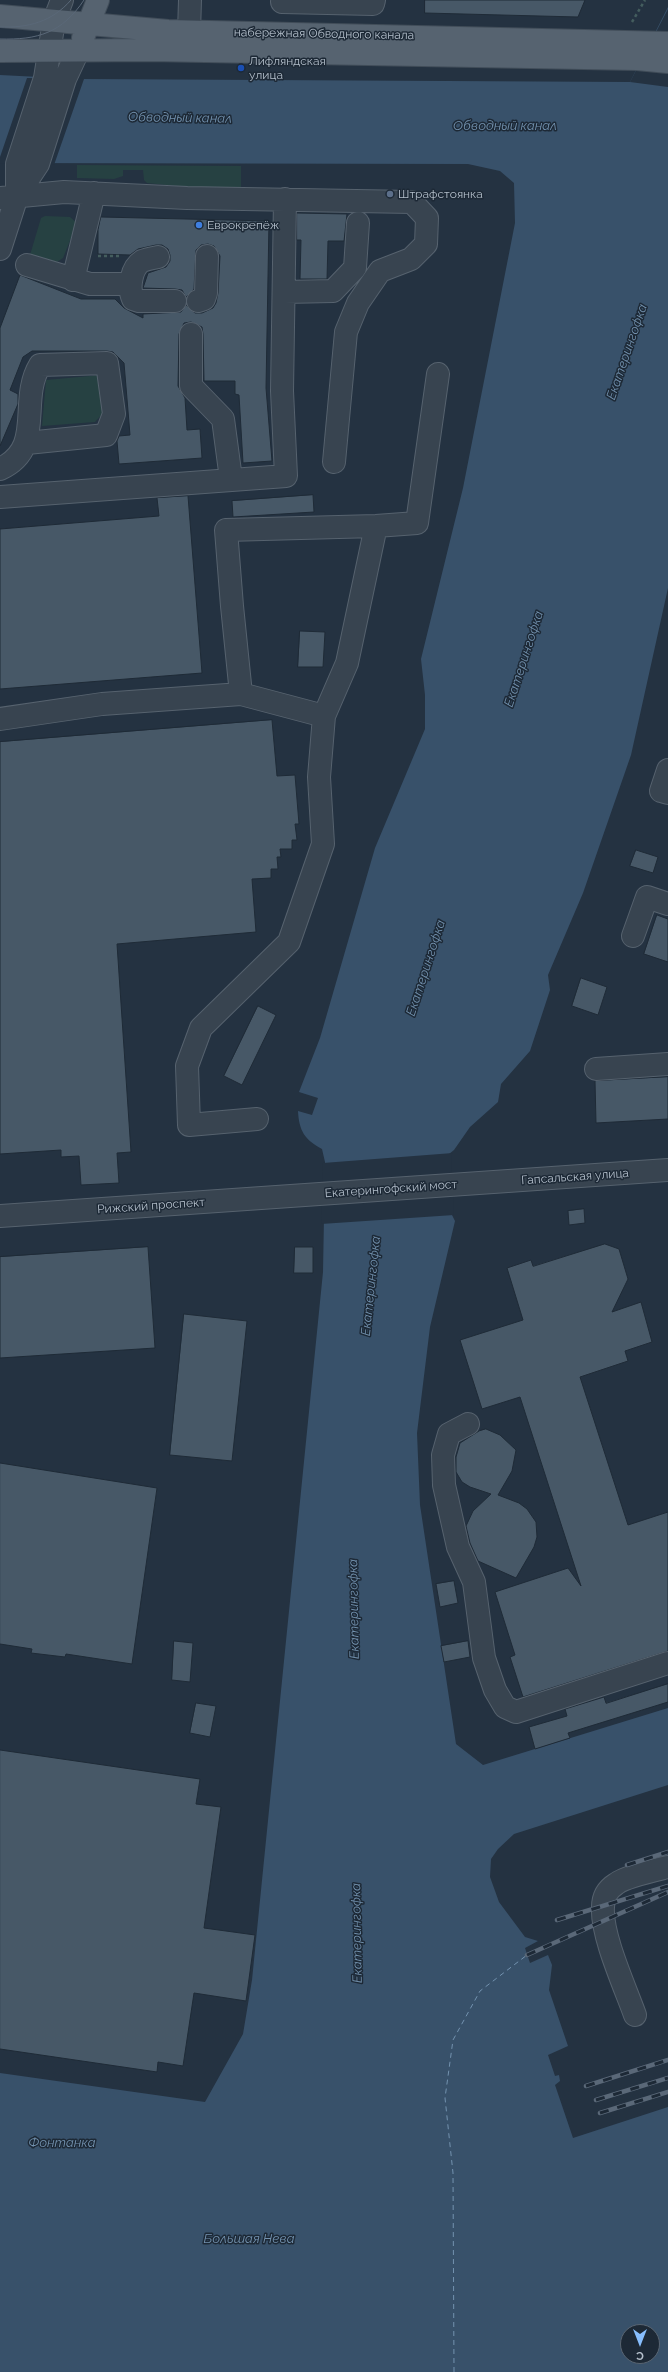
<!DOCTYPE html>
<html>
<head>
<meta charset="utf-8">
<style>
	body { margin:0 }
	#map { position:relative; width:668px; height:2372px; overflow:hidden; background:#243241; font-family:Raleway,sans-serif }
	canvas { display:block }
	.north { position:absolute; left:620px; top:2324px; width:40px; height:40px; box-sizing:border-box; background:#1d2936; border:1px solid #596572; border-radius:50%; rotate:180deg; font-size:11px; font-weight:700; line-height:16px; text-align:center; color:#b4bfcb }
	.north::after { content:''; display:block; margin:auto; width:14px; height:18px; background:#87befd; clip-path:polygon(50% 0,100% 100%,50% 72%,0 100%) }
</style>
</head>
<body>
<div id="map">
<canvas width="668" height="2372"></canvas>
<div class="north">С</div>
</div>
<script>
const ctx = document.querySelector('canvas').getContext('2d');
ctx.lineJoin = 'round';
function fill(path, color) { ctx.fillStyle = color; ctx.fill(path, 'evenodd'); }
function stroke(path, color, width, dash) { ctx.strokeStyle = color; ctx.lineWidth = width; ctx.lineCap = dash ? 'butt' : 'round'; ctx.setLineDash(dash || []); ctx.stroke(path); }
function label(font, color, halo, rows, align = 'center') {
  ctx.font = font + ' Raleway,sans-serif'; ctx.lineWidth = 3; ctx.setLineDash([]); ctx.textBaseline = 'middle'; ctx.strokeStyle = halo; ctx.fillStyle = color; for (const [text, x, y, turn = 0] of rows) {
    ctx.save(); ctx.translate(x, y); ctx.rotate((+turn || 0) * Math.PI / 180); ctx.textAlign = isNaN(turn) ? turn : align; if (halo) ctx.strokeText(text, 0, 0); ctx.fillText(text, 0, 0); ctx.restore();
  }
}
const green = new Path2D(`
	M77,165L241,166V192L186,191L176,186L147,183L144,180L143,170H123V176L114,179L77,178Z
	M45,216L70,217L77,223L63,258L57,262L30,255L41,218Z
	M101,375L104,412L95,422L42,426L46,380Z`);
const water = new Path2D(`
	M668,7V588L631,755L583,893L548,975L550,990L530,1051L501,1084L498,1102L470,1127L454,1150L449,1154L452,1215L455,1221L430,1327L417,1433L420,1505L456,1744L483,1765L668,1708V1785L514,1834L498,1849L491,1859L490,1877L499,1902L525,1937L538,1941L525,1948L530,1963L548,1955L552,1965L549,1990L568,2046L548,2055L555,2076L559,2075L560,2081L555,2085L573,2138L668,2107V2372H0V2073L205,2102L243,2034L252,1980L323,1272L325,1162L322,1149C305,1140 299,1131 298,1111L312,1115L318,1098L299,1092L320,1038L375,848L425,729V695L421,659L463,488L515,223L514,183L500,171L468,164L0,163V75L79,79L630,82ZM628,2332H652V2356H628Z`);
const pier = new Path2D(`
	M668,9V87L630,82Z
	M27,78L84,79L54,165L0,163V157Z
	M453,1153L451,1155L454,1215L321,1224L323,1163Z`);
const ferry = new Path2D(`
	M454,2372L453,2173L445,2098L453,2040L480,1991L527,1955`);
const building = new Path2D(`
	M425,0H585L578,17L425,13Z
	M297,213L347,214L344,241H328L327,279H300L301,240H297Z
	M101,217L269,221L266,388L272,461L243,463L239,395L235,394V381H204L203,334L202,327L191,322L184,323L179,334L178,386L185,398L187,430L200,429L202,458L119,464L117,441L119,436L130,435L124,363L113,352L107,351H32L23,357L10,390L18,394V404L0,446V328L20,275L81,299H115L124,308L143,318V314L181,312L186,305L195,313H202L213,308L216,303L218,293L220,256L214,246L208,244L201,245L196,250L194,289L186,297L182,290L175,289L143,288L148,273L166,267L170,261V255L168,249L162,245H156L138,249L130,255L98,254V230Z
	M313,495L314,512L233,517L232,501Z
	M188,496L202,673L0,689V529L159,516L157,498Z
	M300,631L325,632L323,667H298Z
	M272,720L277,776L295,775L299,824H295L297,840H292V849H280L281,857H277L278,869H271V878L252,879L256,932L117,944L131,1152L117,1153L119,1183L81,1185L79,1156L61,1157V1150L0,1154V742Z
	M636,850L658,857L653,873L630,866Z
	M657,915L668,919V962L644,954Z
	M581,978L607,987L598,1015L572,1006Z
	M258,1006L276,1015L242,1085L224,1076Z
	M668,1077V1119L596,1123L595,1081Z
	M584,1209L585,1223L569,1225L568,1211Z
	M605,1244L619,1249L628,1279L612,1312L641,1302L652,1342L625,1351L628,1361L580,1377L628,1525L668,1512V1651L523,1697L510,1657L515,1655L495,1592L568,1568L581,1586L520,1397L482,1409L460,1340L523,1320L507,1268L531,1260L533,1266Z
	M148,1247L155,1348L0,1358V1257Z
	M295,1247H313V1273H294Z
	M184,1314L247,1321L232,1461L170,1455Z
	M486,1429L500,1435L516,1450L512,1471L498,1495L519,1503L527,1509L536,1522L537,1537L534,1547L516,1578L478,1561L470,1543L466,1526L473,1511L491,1494L470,1487L462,1482L456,1472V1457L460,1443L479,1431Z
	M0,1463L157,1488L132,1664L66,1654L65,1657L31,1653L32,1649L0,1644Z
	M454,1581L458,1603L440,1607L436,1584Z
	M174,1641L193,1643L190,1682L172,1680Z
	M468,1641L470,1657L444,1662L441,1646Z
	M668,1684V1702L568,1733L570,1738L535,1749L529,1727L567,1716L565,1709L604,1697L606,1703Z
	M196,1703L216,1706L210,1737L190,1733Z
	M0,1750L200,1779L196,1804L221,1807L204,1928L255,1935L246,2001L194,1993L183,2066L158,2062L157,2072L0,2049Z`);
const path = new Path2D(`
	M632,22L645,0
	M98,256H119`);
const minor = new Path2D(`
	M282,2L373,4L374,0
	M189,32L190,0
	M17,196L38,164L65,79L78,51
	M0,198L64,192L187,198L412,202L427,218L426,244L411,259L380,271L358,303L346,332L334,462
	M0,249L17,196V164L45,78L54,21L62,0
	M158,257C153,258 147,259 142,261C131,268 128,288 133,299L139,301H175
	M27,265L90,284H130
	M73,280L94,193
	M284,292L333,291L355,268L358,223
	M198,301L204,299L206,293L207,256
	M191,334V386L223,419L231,479
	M0,469C46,448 18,401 40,365L107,363L114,414L106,435L27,443
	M0,497L286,476L282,391L285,199
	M241,694L232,606L226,530L376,526L417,523L438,374
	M324,716L347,663L376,526
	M0,719L102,704L241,694L324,716L319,777L323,844L289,942L201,1028L187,1066L189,1125L257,1119
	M668,770L661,791L668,793
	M633,936L647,897L668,904
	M596,1069L668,1064
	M0,1216L668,1170
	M468,1424L449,1434L443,1455L444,1485L458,1547L474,1582L484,1658L495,1690L505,1707L516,1712L668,1663
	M635,2015C625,1987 601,1935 603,1907C603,1897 608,1889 616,1884C624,1877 656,1870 668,1867`);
const major = new Path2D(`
	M0,16L168,31L668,43
	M83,38L98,0
	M0,51L151,50L637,59L668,62`);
const tram = new Path2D(`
	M0,27C28,28 52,22 71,0
	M0,39C38,40 62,33 84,0`);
const rail = new Path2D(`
	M627,1865L668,1852
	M557,1920L668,1886
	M527,1955L668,1892
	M586,2086L668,2060
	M596,2100L668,2078
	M600,2113L668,2092`);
const markers = [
	[241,68,4,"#1a4fb4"],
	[390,194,4,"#5c6f8a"],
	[199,225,4,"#3f7fe0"]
];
const streetNames = [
	["набережная Обводного канала",324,34,1],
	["Гапсальская улица",575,1177,-4],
	["Екатерингофский мост",391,1189,-4],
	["Рижский проспект",151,1206,-4]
];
const poiNames = [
	["Лифляндская",249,61],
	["улица",249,75],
	["Штрафстоянка",398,194],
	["Еврокрепёж",207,225]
];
const waterNames = [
	["Обводный канал",180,118,1],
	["Обводный канал",505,126],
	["Екатерингофка",627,352,-71],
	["Екатерингофка",524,659,-72],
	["Екатерингофка",426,968,-72],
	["Екатерингофка",371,1286,-84],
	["Екатерингофка",354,1609,-91],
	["Екатерингофка",357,1933,-91],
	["Фонтанка",62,2143],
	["Большая Нева",249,2239]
];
fill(green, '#264142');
fill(water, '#38516a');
fill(pier, '#243241');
stroke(ferry, '#7392af', 1, [5, 4]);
fill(building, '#475867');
stroke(building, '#1f2b37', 1);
stroke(minor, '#56626e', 24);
stroke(major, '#414d59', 24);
stroke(path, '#445d5e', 2.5, [3, 3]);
stroke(minor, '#384450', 22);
stroke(major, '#566370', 22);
stroke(tram, '#5a6878', 1);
stroke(rail, '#5a6878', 4.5);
stroke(rail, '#1d2936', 3, [9]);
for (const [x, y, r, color] of markers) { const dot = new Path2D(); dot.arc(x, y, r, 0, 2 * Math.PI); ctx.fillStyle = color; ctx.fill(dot); stroke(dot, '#1d2936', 1.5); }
label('12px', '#b4bfcb', '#1d2936', streetNames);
label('12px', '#b4bfcb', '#1d2936', poiNames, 'left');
label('italic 13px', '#7392af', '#1d2936', waterNames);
</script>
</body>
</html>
